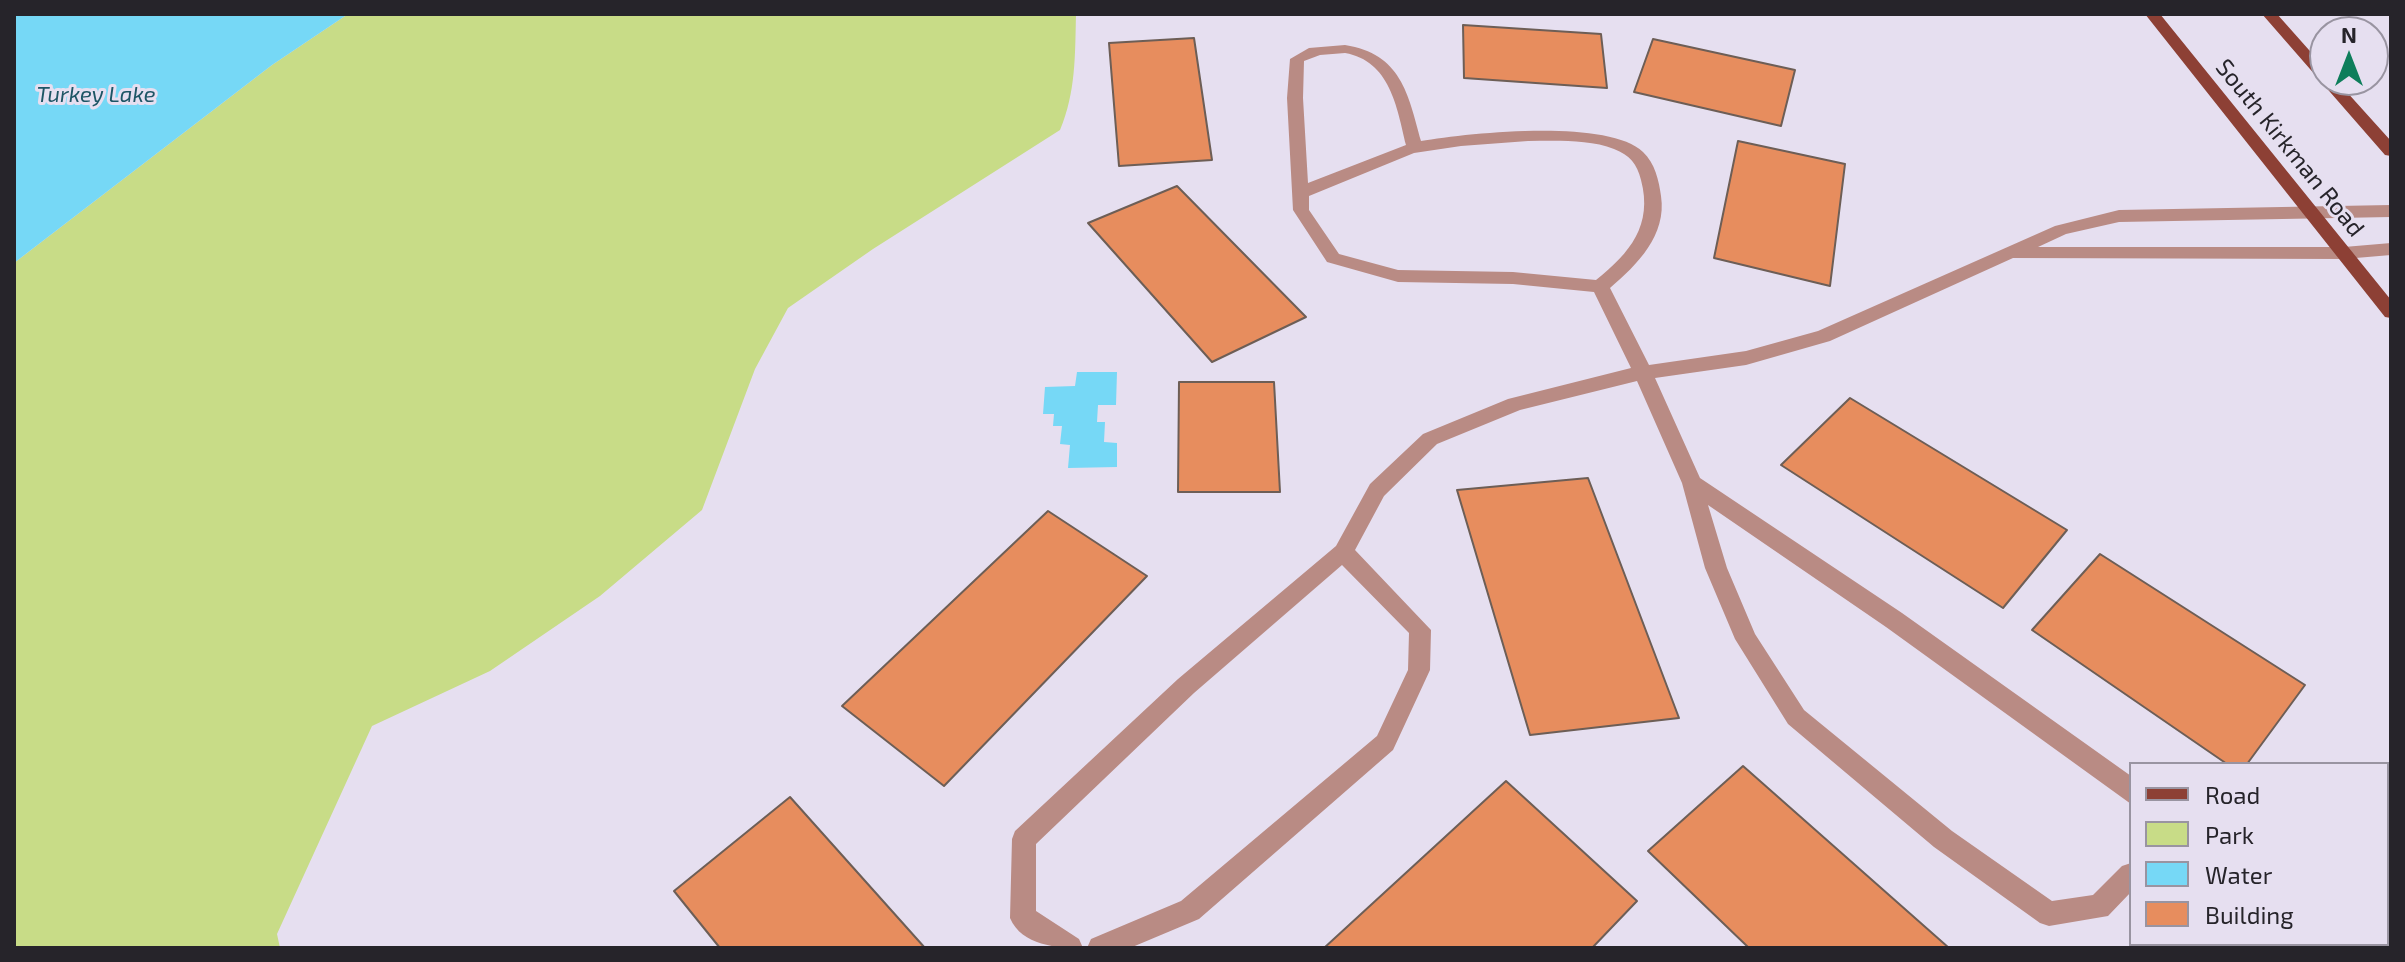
<!DOCTYPE html>
<html>
<head>
<meta charset="utf-8">
<style>
	body { margin:0 }
	#map { position:relative; width:2405px; height:962px; overflow:hidden; background:#e6dff0; font-family:"Exo 2",sans-serif }
	canvas { display:block }
	.frame { position:absolute; inset:0; border:16px solid #26242a; pointer-events:none }
	.legend { position:absolute; left:2129px; top:762px; width:260px; height:184px; box-sizing:border-box; background:#e6dff0; border:2px solid #9994a1; margin:0; padding:10px 14px; list-style:none; font-size:24px; color:#26242a }
	.legend li { display:flex; align-items:center; gap:16px; height:40px }
	.legend b { width:40px; border:2px solid #9994a1 }
	.north { position:absolute; left:2309px; top:16px; width:80px; height:80px; box-sizing:border-box; background:#e6dff0; border:2px solid #9994a1; border-radius:50%; rotate:0deg; font-size:22px; font-weight:700; line-height:32px; text-align:center; color:#26242a }
	.north::after { content:''; display:block; margin:auto; width:28px; height:36px; background:#0e7e5b; clip-path:polygon(50% 0,100% 100%,50% 72%,0 100%) }
</style>
</head>
<body>
<div id="map">
<canvas width="2405" height="962"></canvas>
<div class="frame"></div>
<ul class="legend">
<li><b style="height:10px;background:#8d4035"></b>Road</li>
<li><b style="height:22px;background:#c8dc87"></b>Park</li>
<li><b style="height:22px;background:#76d8f6"></b>Water</li>
<li><b style="height:22px;background:#e78d5e"></b>Building</li>
</ul>
<div class="north">N</div>
</div>
<script>
const ctx = document.querySelector('canvas').getContext('2d');
ctx.lineJoin = 'round';
function fill(path, color) { ctx.fillStyle = color; ctx.fill(path, 'evenodd'); }
function stroke(path, color, width, dash) { ctx.strokeStyle = color; ctx.lineWidth = width; ctx.lineCap = dash ? 'butt' : 'round'; ctx.setLineDash(dash || []); ctx.stroke(path); }
function label(font, color, halo, rows, align = 'center') {
  ctx.font = font + ' "Exo 2",sans-serif'; ctx.lineWidth = 6; ctx.setLineDash([]); ctx.textBaseline = 'middle'; ctx.strokeStyle = halo; ctx.fillStyle = color; for (const [text, x, y, turn = 0] of rows) {
    ctx.save(); ctx.translate(x, y); ctx.rotate((+turn || 0) * Math.PI / 180); ctx.textAlign = isNaN(turn) ? turn : align; if (halo) ctx.strokeText(text, 0, 0); ctx.fillText(text, 0, 0); ctx.restore();
  }
}
const green = new Path2D(`
	M348,14H1076C1075,55 1076,92 1060,130L873,249L788,308L755,369L702,510L600,596L490,671L372,726L277,934L280,948H14V263L272,65Z`);
const water = new Path2D(`
	M14,14H348L272,65L14,263Z
	M1077,372H1117L1116,405H1098L1097,422H1105L1104,442L1117,443V467L1068,468L1070,445L1060,444L1062,426H1053L1054,414H1043L1045,387L1075,386Z`);
const building = new Path2D(`
	M1463,25L1601,34L1607,88L1464,78Z
	M1194,38L1212,160L1119,166L1109,43Z
	M1653,39L1795,70L1781,126L1634,92Z
	M1738,141L1845,164L1830,286L1714,258Z
	M1177,186L1306,317L1212,362L1088,223Z
	M1179,382H1274L1280,492H1178Z
	M1850,398L2067,530L2003,608L1781,465Z
	M1588,478L1679,718L1530,735L1457,490Z
	M1048,511L1147,576L944,786L842,706Z
	M2100,554L2305,685L2247,764H2227L2032,630Z
	M1743,766L1949,948H1749L1648,851Z
	M1506,781L1637,901L1592,948H1324Z
	M790,797L925,948H720L674,891Z
	M2387,866L2391,869V948H2242L2246,944H2387Z`);
const minor = new Path2D(`
	M1345,45C1401,54 1408,93 1421,141C1468,133 1608,118 1643,152C1655,163 1659,181 1661,196C1667,235 1637,265 1610,288L1649,365L1746,351L1818,331L2055,226L2119,210L2391,205V217L2119,222L2066,234L2038,247H2344L2391,243V255L2344,259L2013,258L1830,341L1746,365L1655,378L1700,478L1902,613L2131,776V804L1886,627L1708,505L1727,568L1755,634L1804,710L1952,831L2052,901L2093,895L2122,866L2131,863V892L2108,916L2049,926L2040,923L1934,847L1788,724L1735,639L1705,568L1682,483L1637,381L1520,410L1437,444L1384,496L1355,550L1431,630L1430,670L1393,750L1199,919L1130,948H1087L1091,939L1181,901L1377,736L1408,670L1409,633L1342,565L1194,693L1036,844V911L1079,939L1083,948C1057,948 1022,946 1010,918L1012,839L1015,831L1178,679L1336,546L1370,484L1423,434L1508,399L1631,368L1594,292L1513,284L1398,282L1327,262L1293,210L1287,98L1290,59L1309,48ZM1345,53C1390,61 1397,107 1406,145L1308,183L1303,98L1304,61L1320,55ZM1528,141C1555,141 1588,139 1614,149C1630,155 1637,164 1641,180C1653,225 1630,253 1596,280L1513,272L1398,270L1339,254L1309,210V196L1414,153L1461,146Z`);
const major = new Path2D(`
	M2145,14H2160L2391,300V318L2385,317Z
	M2262,14H2277L2325,68V80H2336L2391,141V156L2385,155Z`);
const farWaternames = [
	["Turkey Lake",96,95]
];
const streetNames = [
	["South Kirkman Road",2290,148,51]
];
fill(green, '#c8dc87');
fill(water, '#76d8f6');
fill(building, '#e78d5e');
stroke(building, '#6d5e56', 2);
fill(minor, '#b98b84');
fill(major, '#8d4035');
label('italic 22px', '#1d5565', '#e6dff0', farWaternames);
label('24px', '#26242a', '#e6dff0', streetNames);
</script>
</body>
</html>
